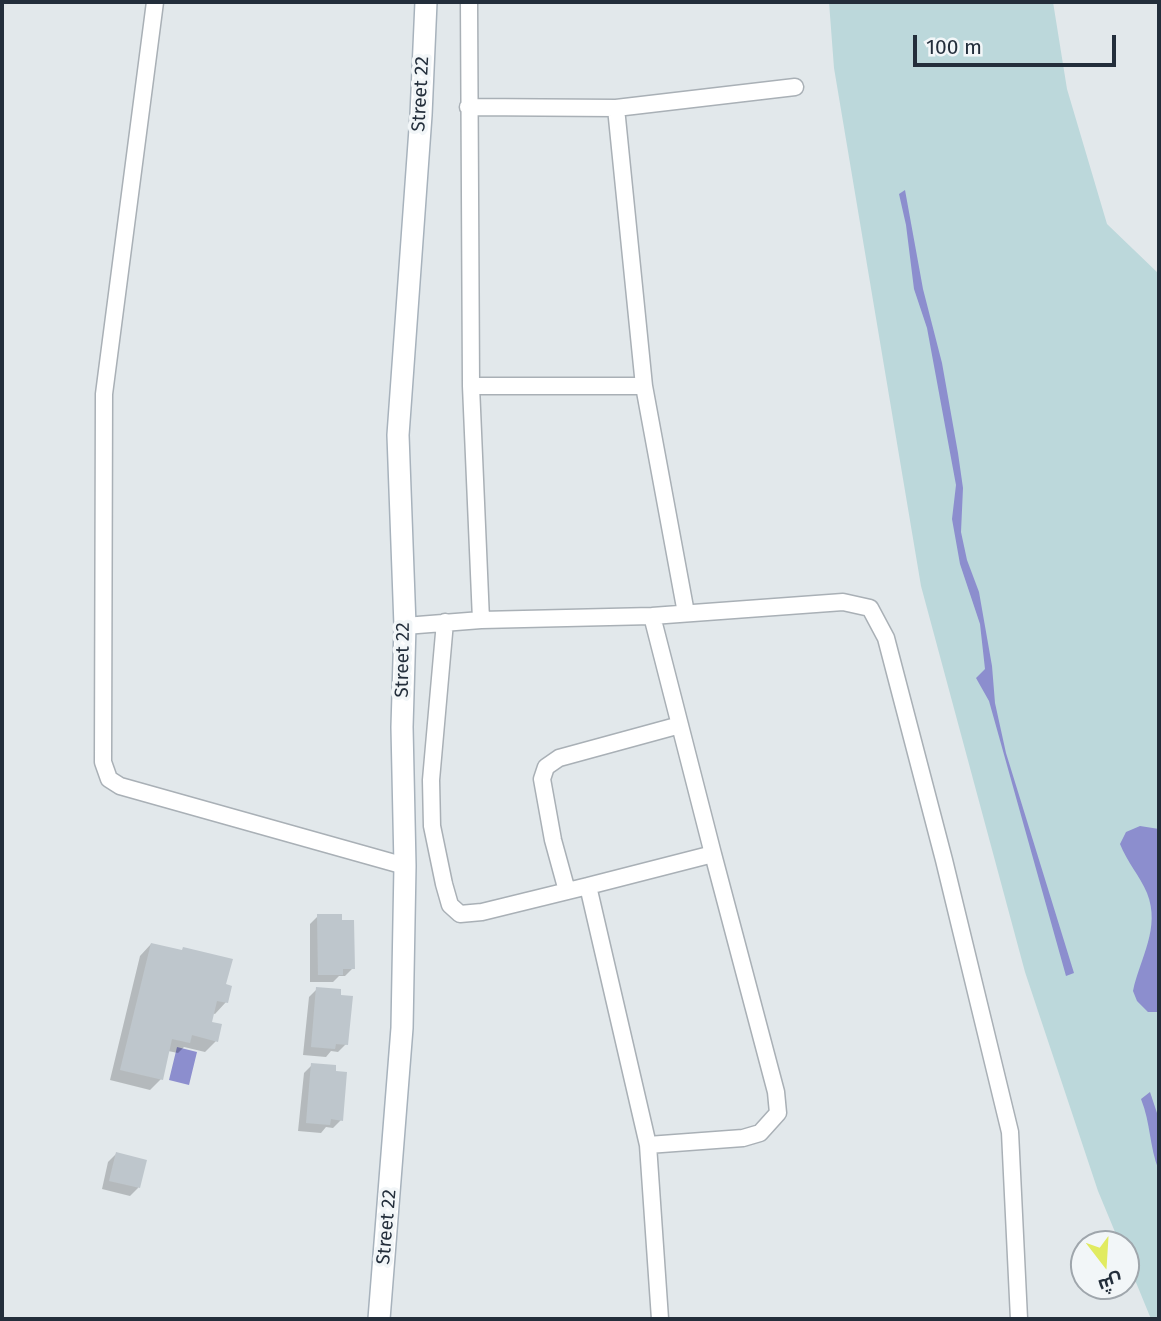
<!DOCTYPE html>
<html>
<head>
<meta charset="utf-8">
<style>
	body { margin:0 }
	#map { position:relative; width:1161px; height:1321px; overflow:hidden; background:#e2e8eb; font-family:"Fira Sans",Cairo,sans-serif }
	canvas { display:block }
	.frame { position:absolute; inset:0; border:4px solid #232e3b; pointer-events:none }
	.north { position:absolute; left:1070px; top:1230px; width:70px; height:70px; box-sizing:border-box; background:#f2f6f8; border:2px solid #9fa6ac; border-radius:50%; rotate:163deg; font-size:19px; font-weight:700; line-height:28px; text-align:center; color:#232e3b }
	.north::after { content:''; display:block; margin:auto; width:24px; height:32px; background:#e1eb60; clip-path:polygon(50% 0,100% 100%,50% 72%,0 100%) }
	.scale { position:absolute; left:913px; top:35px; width:203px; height:32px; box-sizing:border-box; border:4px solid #232e3b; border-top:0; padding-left:9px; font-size:21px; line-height:24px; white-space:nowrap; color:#232e3b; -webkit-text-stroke:5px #f2f6f8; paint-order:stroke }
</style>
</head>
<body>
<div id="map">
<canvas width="1161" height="1321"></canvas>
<div class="frame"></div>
<div class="north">ش</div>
<div class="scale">100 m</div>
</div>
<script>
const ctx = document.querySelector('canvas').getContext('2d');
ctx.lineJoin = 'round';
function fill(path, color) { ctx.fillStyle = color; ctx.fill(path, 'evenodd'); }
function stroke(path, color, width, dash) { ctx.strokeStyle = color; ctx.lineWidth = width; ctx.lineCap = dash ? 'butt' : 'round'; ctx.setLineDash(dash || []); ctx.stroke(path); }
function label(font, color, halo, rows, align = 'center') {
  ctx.font = font + ' "Fira Sans",sans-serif'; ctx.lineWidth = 7; ctx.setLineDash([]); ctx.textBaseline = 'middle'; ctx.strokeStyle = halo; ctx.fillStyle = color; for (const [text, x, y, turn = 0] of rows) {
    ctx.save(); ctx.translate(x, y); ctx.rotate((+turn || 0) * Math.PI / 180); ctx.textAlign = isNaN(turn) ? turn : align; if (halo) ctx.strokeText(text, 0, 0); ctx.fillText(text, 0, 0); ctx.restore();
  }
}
const green = new Path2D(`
	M829,2H1053L1067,89L1107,224L1159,274V1319H1151L1126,1258V1244H1120L1098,1191L1025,972L921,586L834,68Z`);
const water = new Path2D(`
	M905,190L923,289L942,363L958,453L963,488L961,532L967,560L979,592L992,666L995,703L1006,753L1074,973L1066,976L989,701L976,678L985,669L980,624L960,564L952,519L956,485L927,328L914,289L906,225L899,194Z
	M1140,826L1159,829V1012H1148L1137,1001L1133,991C1140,958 1161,928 1147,893C1140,876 1127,862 1120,844L1126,832Z
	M177,1047L197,1052L189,1085L169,1080Z
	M1150,1092L1158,1116L1159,1171C1149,1146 1151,1124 1141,1099Z`);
const shadow = new Path2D(`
	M318,916L353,968L345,976H339L333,982H310V924Z
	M151,944L224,986L226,1002L215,1014L212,1013L210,1023L216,1041L205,1052L184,1047L178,1053L168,1051L161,1079L150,1090L110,1080L140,956Z
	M317,989L346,1044L338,1052L331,1051L326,1057L303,1055L309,997Z
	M312,1065L341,1120L333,1128L326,1127L321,1133L298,1131L304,1073Z
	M116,1154L145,1161L138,1188L130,1196L102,1189L108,1162Z`);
const building = new Path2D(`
	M317,914H342V920H354L355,969H343V975H318Z
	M151,943L182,950L183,947L233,959L226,984L232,986L228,1003L217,1001L212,1022L222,1024L218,1042L192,1035L190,1043L172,1039L163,1080L120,1070Z
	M316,987L341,989V995L353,996L348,1045L336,1044L335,1049L311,1047Z
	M311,1063L336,1065V1071L347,1072L343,1121L331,1119L330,1125L306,1123Z
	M116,1152L147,1160L140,1188L109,1181Z`);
const street = new Path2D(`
	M155,2L104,394L103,762L109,779L120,786L405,866
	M469,2L471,386L481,620
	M468,107L616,108
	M471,386H644
	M686,613L644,386L616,108L795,87
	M652,616L713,854L588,886L648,1145L660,1319
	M445,622L431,780L432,826L444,884L450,905L460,914L482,912L588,886
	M405,626L481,620L652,616L843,602L870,608L886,638L944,860L1010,1132L1019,1319
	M567,891L553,840L542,779L546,767L559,758L680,725
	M648,1145L743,1138L760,1133L778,1113L776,1092L713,854`);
const secondary = new Path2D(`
	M379,1319L402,1028L405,866L402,727L405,626L398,435L421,115L426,2`);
const streetNames = [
	["Street 22",421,94,-87],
	["Street 22",403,660,-89],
	["Street 22",387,1227,-85]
];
fill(green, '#bcd8db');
fill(water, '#8c8ece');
fill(shadow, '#0003');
fill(building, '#bec6cc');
stroke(street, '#a9b0b6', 19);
stroke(secondary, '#a7b2bc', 24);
stroke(street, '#fff', 16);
stroke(secondary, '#fff', 21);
label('19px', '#232e3b', '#f2f6f8', streetNames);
</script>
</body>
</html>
